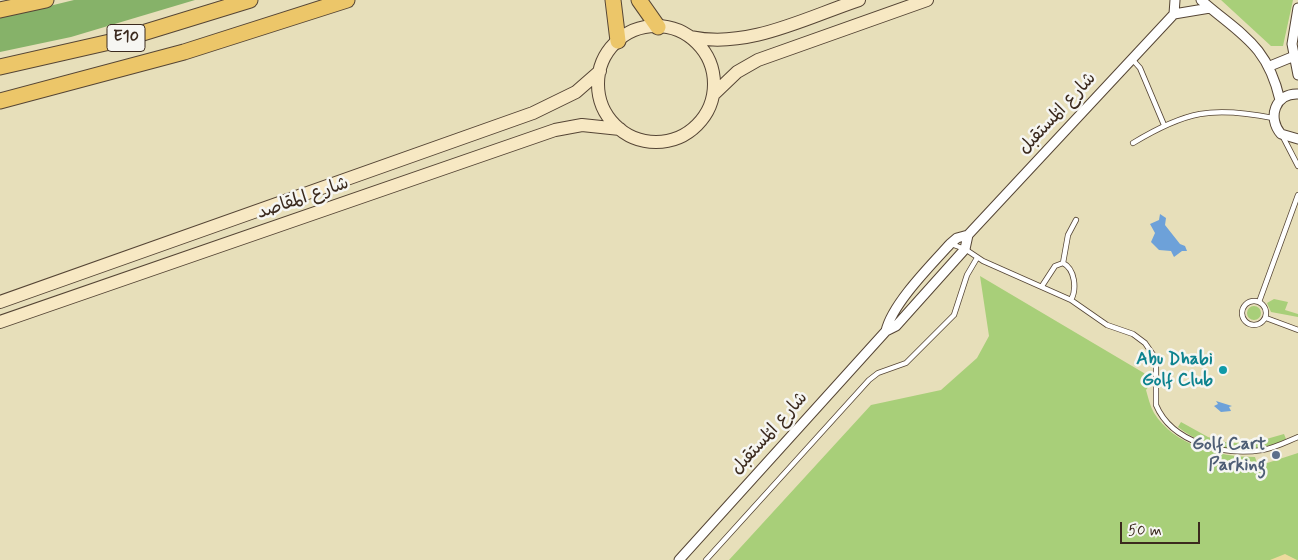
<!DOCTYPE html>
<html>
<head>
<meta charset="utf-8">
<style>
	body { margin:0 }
	#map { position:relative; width:1298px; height:560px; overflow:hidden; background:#e7dfba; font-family:Mynerve,sans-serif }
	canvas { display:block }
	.scale { position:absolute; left:1120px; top:522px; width:80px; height:22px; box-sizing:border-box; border:2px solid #3b2a1e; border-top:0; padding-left:6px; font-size:15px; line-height:18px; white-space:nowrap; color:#3b2a1e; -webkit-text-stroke:4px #f6f6f2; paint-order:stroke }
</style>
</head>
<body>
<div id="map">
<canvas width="1298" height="560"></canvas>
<div class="scale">50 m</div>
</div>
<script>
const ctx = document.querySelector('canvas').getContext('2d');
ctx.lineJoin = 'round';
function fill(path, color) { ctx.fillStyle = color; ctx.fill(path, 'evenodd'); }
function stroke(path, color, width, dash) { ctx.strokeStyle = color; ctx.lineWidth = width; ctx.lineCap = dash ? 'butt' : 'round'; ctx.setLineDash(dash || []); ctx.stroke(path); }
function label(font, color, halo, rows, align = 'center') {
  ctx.font = font + ' Mynerve,"Playpen Sans Arabic",sans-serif'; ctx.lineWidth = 5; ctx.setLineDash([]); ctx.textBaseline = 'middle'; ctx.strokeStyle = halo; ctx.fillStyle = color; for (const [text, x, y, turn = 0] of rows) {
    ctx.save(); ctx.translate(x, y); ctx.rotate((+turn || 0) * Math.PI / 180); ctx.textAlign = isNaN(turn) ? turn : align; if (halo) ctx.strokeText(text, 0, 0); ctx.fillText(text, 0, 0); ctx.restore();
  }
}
const green = new Path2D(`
	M1221,0H1293L1283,46H1271Z
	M980,276L1154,379L1146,390C1148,397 1150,406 1154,413C1174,445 1219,457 1255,457L1258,466L1298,453V560H729L871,405L941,390L977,358L989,336Z
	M1274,299L1288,302L1285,310L1298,314V317L1271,312L1267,303Z
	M1247 313a7 7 0 1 1 14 0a7 7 0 1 1-14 0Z
	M1181,422L1208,437L1229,443V449C1209,445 1193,439 1178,427Z
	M1284,434L1286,439C1270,448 1252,450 1233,449V443L1256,442Z`);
const forest = new Path2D(`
	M74,0H195L71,37L0,52V18Z`);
const sand = new Path2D(`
	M1285,554L1297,560H1270Z`);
const water = new Path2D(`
	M1160,214L1166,218L1165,225L1180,244L1185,246L1187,251H1182L1174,257L1171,251L1159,250L1151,242L1155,233L1150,224L1159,220Z
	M1216,401L1232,406L1229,407L1231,411L1221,412L1214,406L1218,404Z`);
const lane = new Path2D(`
	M1132,59L1140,68L1164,125
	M1282,135L1298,166
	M1133,143C1186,111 1212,106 1273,118
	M951,244L965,249L983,261L1071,300L1107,325L1133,334L1145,343L1156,359V405C1172,443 1225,456 1262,450C1275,448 1286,442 1298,437
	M1063,263L1068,235L1076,220
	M1042,286L1055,266L1063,263C1075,269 1077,289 1071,300
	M1242 313a12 12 0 1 1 24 0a12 12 0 1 1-24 0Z
	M1259,302L1298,195
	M1266,318L1298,330
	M706,560L869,380L878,373L906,363L954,315L967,275L977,258`);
const street = new Path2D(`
	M1201,0C1241,35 1267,44 1280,100
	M1298,8L1292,44L1298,75
	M1174,14L1175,0
	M1270,66L1292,57
	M1298,94C1275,93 1267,118 1281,134L1298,139
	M886,331L896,326L965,249L968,235
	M679,560L886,331C892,304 931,265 950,244L957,238L968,235L1174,14L1210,8`);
const secondary = new Path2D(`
	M598 84a58 58 0 1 1 116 0a58 58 0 1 1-116 0Z
	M691,37C748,49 805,18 859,0
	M714,94L737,72L758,60L927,0
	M0,302L533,113L576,92L600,71
	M0,322L555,130L582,125L620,129`);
const highway = new Path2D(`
	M613,0L618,41
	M639,0L658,27
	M0,10L46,0
	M0,67L123,39L250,0
	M0,101L184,52L347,0`);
const markers = [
	[1223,370,5,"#0f9aa8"],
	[1276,455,5,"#5c6f8a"]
];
const shields = [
	[126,38,38]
];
const shieldNames = [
	["E10",126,38]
];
const streetNames = [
	["شارع المُستقبل",1058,114,-47],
	["شارع المقاصد",303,199,-19],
	["شارع المُستقبل",770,434,-48]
];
const cultureNames = [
	["Abu Dhabi",1213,360],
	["Golf Club",1213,381]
];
const serviceNames = [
	["Golf Cart",1266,445],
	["Parking",1266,466]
];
fill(green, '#a8cf79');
fill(forest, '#86b269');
fill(sand, '#eeda9e');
fill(water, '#6da1d9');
stroke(lane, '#554535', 6);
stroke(street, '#554535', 11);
stroke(secondary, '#554535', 14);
stroke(highway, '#554535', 17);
stroke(lane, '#fff', 4.5);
stroke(street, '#fff', 9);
stroke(secondary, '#f7e8c3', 12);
stroke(highway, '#ecc669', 15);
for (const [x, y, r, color] of markers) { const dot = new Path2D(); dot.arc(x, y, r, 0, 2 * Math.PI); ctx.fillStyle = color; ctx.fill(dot); stroke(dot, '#f6f6f2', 2); }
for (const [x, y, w] of shields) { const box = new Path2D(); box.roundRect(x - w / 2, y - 13.5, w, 27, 4); ctx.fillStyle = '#f6f6f2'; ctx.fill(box); stroke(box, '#3b2a1e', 1); }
label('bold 16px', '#3b2a1e', null, shieldNames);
label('18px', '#3b2a1e', '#f6f6f2', streetNames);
label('bold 18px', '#0d838f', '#f6f6f2', cultureNames, 'right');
label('bold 18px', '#4e5e75', '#f6f6f2', serviceNames, 'right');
</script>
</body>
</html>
